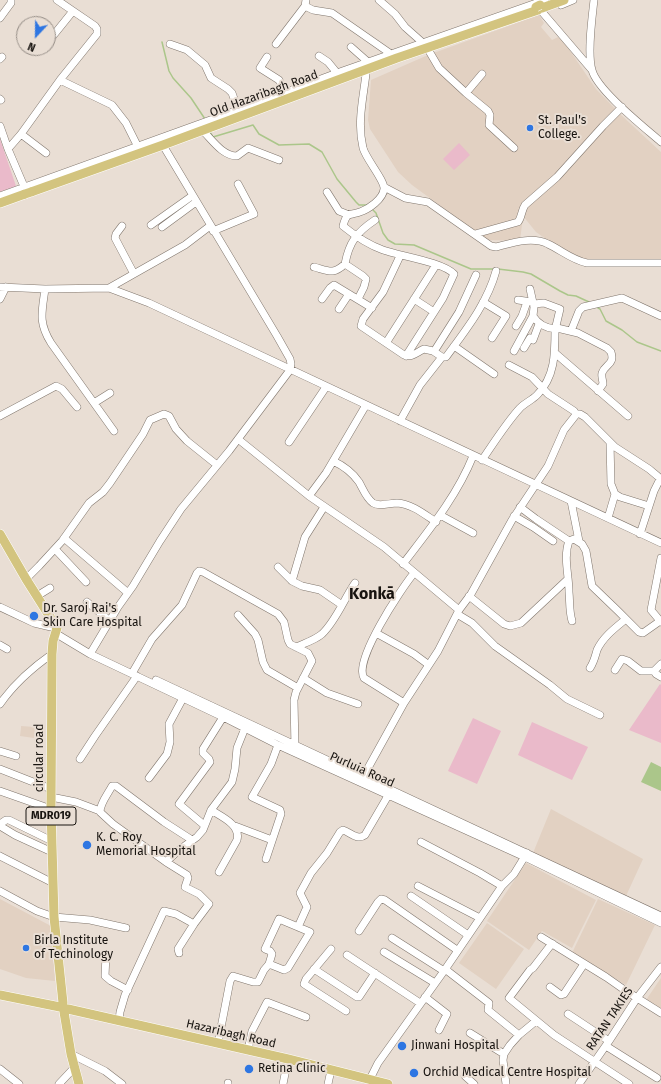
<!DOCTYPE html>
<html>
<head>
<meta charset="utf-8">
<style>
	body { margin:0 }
	#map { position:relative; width:661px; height:1084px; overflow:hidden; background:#e9ded4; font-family:"Fira Sans",sans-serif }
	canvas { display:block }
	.north { position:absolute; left:16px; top:16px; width:40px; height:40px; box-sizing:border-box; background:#e9ded4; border:1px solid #958d86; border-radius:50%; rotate:202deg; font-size:11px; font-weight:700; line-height:16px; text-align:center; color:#181410 }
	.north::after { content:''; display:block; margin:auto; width:14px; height:18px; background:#2e76e2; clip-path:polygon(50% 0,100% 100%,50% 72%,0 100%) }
</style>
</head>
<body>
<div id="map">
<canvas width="661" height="1084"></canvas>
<div class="north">N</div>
</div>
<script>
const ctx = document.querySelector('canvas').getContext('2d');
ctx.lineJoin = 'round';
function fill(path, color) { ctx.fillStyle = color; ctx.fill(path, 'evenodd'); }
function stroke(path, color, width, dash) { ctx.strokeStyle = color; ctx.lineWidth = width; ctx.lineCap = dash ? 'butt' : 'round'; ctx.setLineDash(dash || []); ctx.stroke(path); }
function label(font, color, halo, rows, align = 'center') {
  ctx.font = font + ' "Fira Sans",sans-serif'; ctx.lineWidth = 4; ctx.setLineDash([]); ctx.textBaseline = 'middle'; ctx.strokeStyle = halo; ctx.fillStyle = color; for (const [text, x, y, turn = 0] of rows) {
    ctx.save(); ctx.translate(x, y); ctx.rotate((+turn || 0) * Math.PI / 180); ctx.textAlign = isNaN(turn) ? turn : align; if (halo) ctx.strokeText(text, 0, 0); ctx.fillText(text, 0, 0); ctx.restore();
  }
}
const built = new Path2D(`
	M539,15L544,23L541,27L552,40L558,37L564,42L596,89L620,114L661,152V260H586L556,246L536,232L523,216L520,241L487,240L412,185L398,172L370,129L368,120L371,80L428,55Z
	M21,726L35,727L34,738L20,736L21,728Z
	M551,809L643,859L626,896L533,853Z
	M526,863L596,900L572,948L542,931L529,950L487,921Z
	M0,899L51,926L55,981L26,978L0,969Z
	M598,899L655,925L626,985L572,953Z
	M487,923L524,949L496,989L459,963Z
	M661,978V1009L646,1000Z`);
const green = new Path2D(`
	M0,139L16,186L0,192Z
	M459,143L470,155L454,170L443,159Z
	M660,684L661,685V743L629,730Z
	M473,718L501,731L477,784L448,771Z
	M532,722L588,747L572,780L518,755Z`);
const water = new Path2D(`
	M651,762L661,767V791L641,782Z`);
const stream = new Path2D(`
	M162,42L169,71L173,78L191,98L205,119
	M210,132L213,137L253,125L259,134L279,145L309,144L322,152L337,179L356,202L359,205H368
	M372,209L376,213L383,233L388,240L395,244L414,245L471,269H494
	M498,269L523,272L531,274L560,291L568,295L576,296L589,302
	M595,306L600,309L606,321L622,330L637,342L661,351`);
const minor = new Path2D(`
	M379,0L395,14L405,27L423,43
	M594,0C592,18 587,54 592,70C597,90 644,127 661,142
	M561,5L573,0
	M305,6L313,10L332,13L391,54
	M537,6L591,69
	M0,18L11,3V0
	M48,42L73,11
	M170,44L187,50L205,65L211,78L228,89L232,93L238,110
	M276,44L305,6L306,0
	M351,47L368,62
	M429,51L439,68L466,93L488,111L490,115L489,125L514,148
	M319,56L328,62L337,73
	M267,57L260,68L279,80L285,93
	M0,59L2,57
	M366,74C363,99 357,123 363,148C366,159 385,181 384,189C383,199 369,209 360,212C357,213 352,214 348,215C345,218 344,222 343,226C354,235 369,245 383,250C400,256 443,262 454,274L443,298L406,356
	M60,80L112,105L126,123L138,147
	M466,93L482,74
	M0,99L1,100
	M0,126L8,149L26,191
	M204,132C213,141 223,156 237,156L248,148L279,160
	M21,134L46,153
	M8,149L21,134L60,80L97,34V29L95,26L57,0
	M384,187L405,198L428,202L491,246L496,247C512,243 532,236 548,244C561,250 572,260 587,263H661
	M327,192L339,211L349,215
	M0,196L238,110L337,73L545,0
	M151,225L192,196
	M122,226L116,234L115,238L134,274
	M162,227L196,202
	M213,231L254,214L238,184
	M475,234L518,222C522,217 521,211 525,205L557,177L603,126L622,107
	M400,256L383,292L363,319L361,326L404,355C412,358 417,352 424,349L433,351L435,350L459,312L476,275
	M314,267C329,271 333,275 345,264
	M0,287L45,289L109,288L149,303L661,543
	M109,288L185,245L210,226
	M45,289C42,312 38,322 51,343L114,431
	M530,289L534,307L533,316C538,324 546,328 555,329L557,328L578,333L607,348L611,352C615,365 605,364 602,373C601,377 603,380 603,384L598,391
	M0,299L6,287
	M322,299L330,288L334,285L372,308
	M358,299L364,287L366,279L363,276L345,264C349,242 357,232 375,220
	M414,299L434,312
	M518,300L532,302
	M483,302L506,316L492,338
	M534,304L544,303L560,309L556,326L557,328
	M339,309L349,294
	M516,326L522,316L527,302
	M571,331L579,311L583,307L622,298L661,316
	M386,343L436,265
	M454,346L494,374
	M524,348L530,338L533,340L539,324
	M433,351L442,357H446C465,331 487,304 496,271
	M514,351L533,316
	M555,353L628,416
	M94,403L110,393
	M366,405L326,473L309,496L384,547L459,610
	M576,414H580L585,417L615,447L649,469L661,479
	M0,416L56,386L62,389L77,407
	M400,421L420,385L442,357
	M238,439L309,496
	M289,442L326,387
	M610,443L611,484L615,494L620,497L649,506
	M482,460C493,444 507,422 520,408C525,403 532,400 537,395C555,377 555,354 555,329
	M333,461C344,466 352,472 359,482C363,489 366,498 373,503C379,507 390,503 397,503C412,504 424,514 436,522
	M571,501L579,541
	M520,507L536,519L569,541
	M440,515L473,533
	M514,516L533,527L553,541
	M608,518L615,494
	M640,534L654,491L660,479
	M64,538L128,593
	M55,549L86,582
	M661,558L651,610L661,622
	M403,564C429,530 457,496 473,456
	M278,567L292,581L302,586L320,590L342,605
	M26,579L39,566L62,541L89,503L103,492L110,483L143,434L150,420L164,414L169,416L176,429L187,441L217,465
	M292,581L305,537L324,507
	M37,596L50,588
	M469,596L504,624L510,626L521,623L568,579
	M87,602L110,621
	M0,607L34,623L51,627
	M457,614L472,623L495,646L550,685L567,699L600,715
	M238,615L255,634L258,640L263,662L267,670L298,688
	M572,621C569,611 570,602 569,592C569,575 563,557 569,541L574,539L582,544L586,551L592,586L618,611L639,632L643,633L660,621
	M55,633L90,654L223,717L278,745L525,857L661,923
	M376,633L414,654L429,665
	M0,645L7,649
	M296,647C305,643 315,640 322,634C336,621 344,599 355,583
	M90,654L118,607L133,586L160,541L181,509L229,451L290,370L291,364L290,359L277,336L164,147
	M661,664L654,671L656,674L661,677
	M590,668C594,662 595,657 597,650C603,637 615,628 626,619
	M134,670L152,639L182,605L197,573L199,571L203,572L278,614L284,622L288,640L290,644L308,653L312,661L296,692L294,700L295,748
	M615,670L622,659L628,661L641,671H654
	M303,678L327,693L358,704
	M156,680L661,916
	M404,703L364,678C353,661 401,589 414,573
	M0,704C14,684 32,668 52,654
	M0,751L16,756
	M80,759L95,736L137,676
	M0,769L51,789
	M149,778L167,754L170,742L169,724L183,698
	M365,781L368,768L404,703L438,651L459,610L471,594L512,520L548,466L564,430L575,416L576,414L574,411L548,394L532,377L509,365
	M0,791L51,809
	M51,797L76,802L100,811
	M211,810C222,817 241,825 237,840L219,872
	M0,824L6,820H9L52,841
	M204,825L179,804L210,762L209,759L203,753V749L225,714
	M0,826L15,835L52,852
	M235,826L272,840
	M421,842L480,873L502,886
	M0,856L53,883
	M266,859L281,814L280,810L252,797L271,764L278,745
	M166,862L113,824L100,812C100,803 108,794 112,786H116L164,822L192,840
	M418,886L480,918
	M0,891L37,911L54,917L90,920L126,928
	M411,896L468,935
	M194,924L209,904L199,894L185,887L188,878L187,875L166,862L179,850L197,837L203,830L211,810L232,782L235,769L237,748L245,728
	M298,927L307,907L300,893L311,873L327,853L340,832L343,830C350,832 357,841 365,835L389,794
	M359,931L378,902L381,899L385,900L457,950
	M541,937L606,977L626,991L661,1013
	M392,938L444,971
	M553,944L550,946L533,968L530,970L509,998L554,1035L629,1084
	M331,949L306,979L304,984L346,1011
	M384,952L435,983
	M106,955L105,976L111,981L128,990
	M347,955L420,1003
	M314,969L357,997H359L375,973
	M445,969L489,1003L488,1010L519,1035
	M550,987L561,995L564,994L584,964
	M425,997L447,1014L439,1030
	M568,1014L609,1041
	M119,1020L120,1012L125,995L164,911L176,914L194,924L178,949L179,953
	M470,1033L504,1054
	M218,1043L230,981L233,976L253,982H258L264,970L269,964L284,970L288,968L310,932L279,919L265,949L270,951L272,954L269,964
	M606,1046L657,1078
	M248,1050L252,1031L267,1002L306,1017
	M71,1054L105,1071L122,1084
	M0,1069L19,1084
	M465,1076L474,1084
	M370,1079L378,1063L444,971L502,886L514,874L527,853
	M59,1084L75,1067
	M228,1084V1083
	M283,1084L288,1059
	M328,1084L331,1070
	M506,1084L503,1060L504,1054L510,1045L519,1035L536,1021
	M579,1084L609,1041L637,998L661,967`);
const major = new Path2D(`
	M542,8L564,0
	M31,192L163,145L397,58L538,10
	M0,203L25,194
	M0,534L26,579L57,628L53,641L52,654L51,809L54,917L63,1003
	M0,995L60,1007
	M68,1009L288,1059L388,1084
	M64,1012L71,1054L79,1084`);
const majorBridge = new Path2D(`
	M536,7L540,5
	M25,194L31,192`);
const markers = [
	[530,128,4,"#2e76e2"],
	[34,616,5,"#2e76e2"],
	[87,845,5,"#2e76e2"],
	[26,948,4,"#2e76e2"],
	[402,1046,5,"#2e76e2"],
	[249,1069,5,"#2e76e2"],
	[414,1073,5,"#2e76e2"]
];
const shields = [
	[51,816,50]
];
const shieldNames = [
	["MDR019",51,816]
];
const streetNames = [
	["Old Hazaribagh Road",264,94,-20],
	["circular road",40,758,-90],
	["Purluia Road",362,770,24],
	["RATAN TAKIES",610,1019,-56],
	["Hazaribagh Road",231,1034,13]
];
const poiNames = [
	["St. Paul's",538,121],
	["College.",538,135],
	["Dr. Saroj Rai's",43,609],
	["Skin Care Hospital",43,623],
	["K. C. Roy",96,838],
	["Memorial Hospital",96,852],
	["Birla Institute",34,941],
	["of Techinology",34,955],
	["Jinwani Hospital",411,1046],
	["Retina Clinic",258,1069],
	["Orchid Medical Centre Hospital",423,1073]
];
const districtNames = [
	["Konkā",372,595]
];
fill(built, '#e2d1c2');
fill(green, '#eabaca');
fill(water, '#abc68a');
stroke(stream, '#abc68a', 1.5);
stroke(minor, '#80766d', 8);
stroke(major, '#fff', 10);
stroke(minor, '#fff', 7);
stroke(major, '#d3c47f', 9);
stroke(majorBridge, '#fff', 10, []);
stroke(majorBridge, '#d3c47f', 9);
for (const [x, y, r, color] of markers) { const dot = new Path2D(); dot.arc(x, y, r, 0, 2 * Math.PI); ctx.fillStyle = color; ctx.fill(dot); stroke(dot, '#e9ded4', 1.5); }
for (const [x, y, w] of shields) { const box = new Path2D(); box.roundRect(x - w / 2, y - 9, w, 18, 3); ctx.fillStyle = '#e9ded4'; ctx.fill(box); stroke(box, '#181410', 1); }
label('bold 11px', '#181410', null, shieldNames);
label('12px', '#181410', '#e9ded4', streetNames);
label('12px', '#181410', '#e9ded4', poiNames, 'left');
label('bold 16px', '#181410', '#e9ded4', districtNames);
</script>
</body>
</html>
